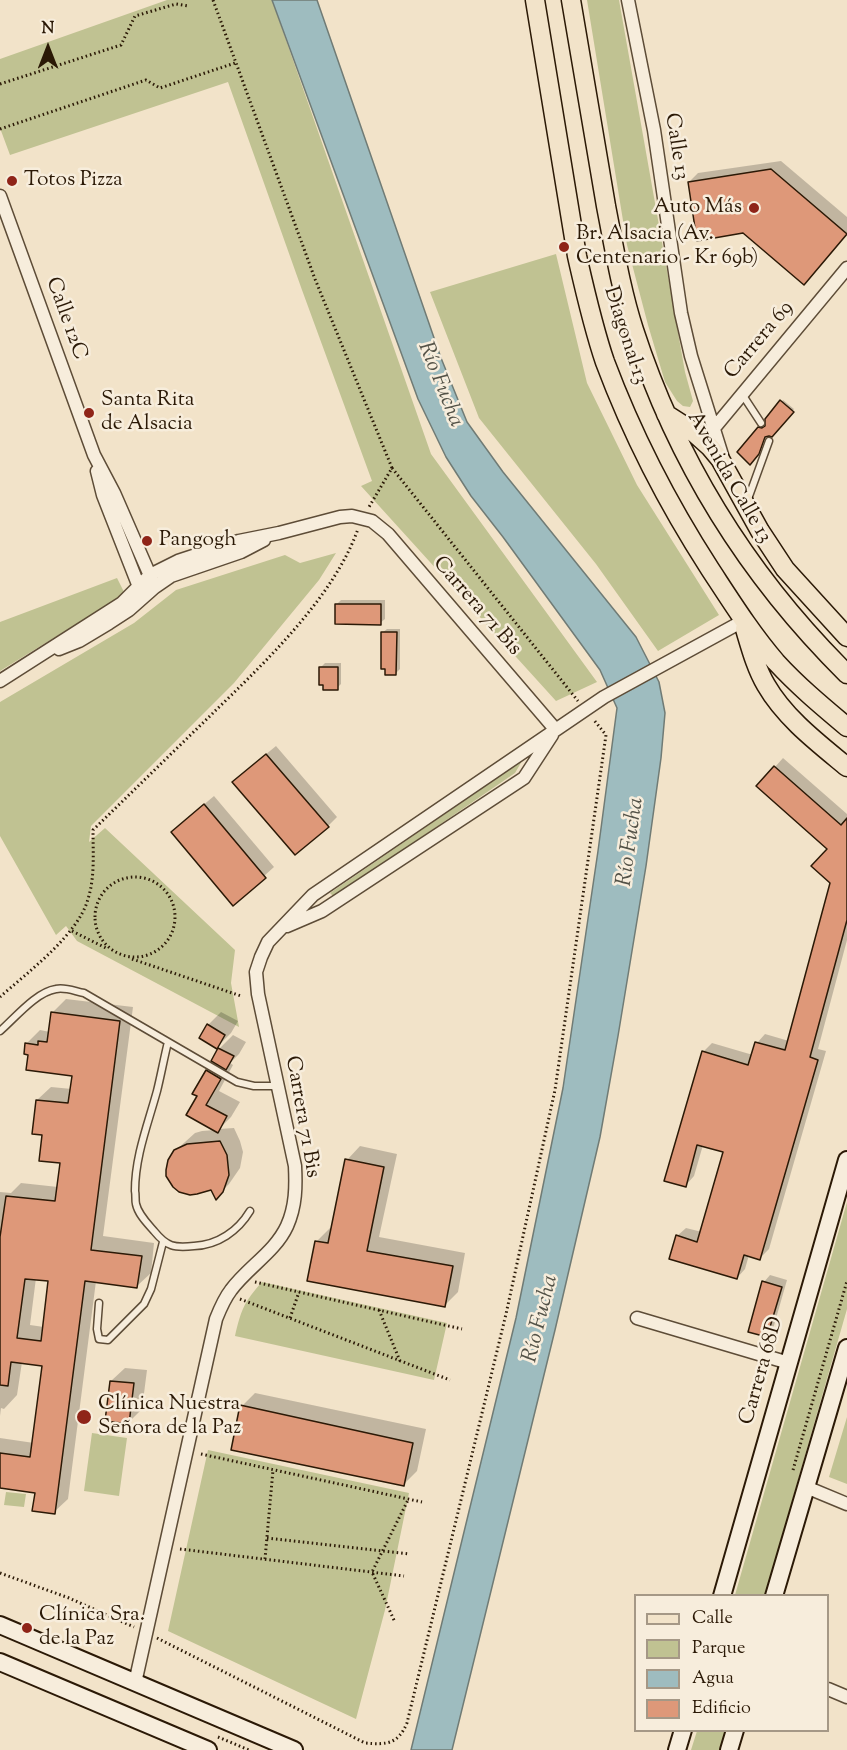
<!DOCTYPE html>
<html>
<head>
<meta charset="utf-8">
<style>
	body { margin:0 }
	#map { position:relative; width:847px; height:1750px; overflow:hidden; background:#f2e3c9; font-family:"Sorts Mill Goudy",serif }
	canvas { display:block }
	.legend { position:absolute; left:634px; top:1594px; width:195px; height:138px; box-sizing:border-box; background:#f7eddc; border:2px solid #a59886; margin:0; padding:8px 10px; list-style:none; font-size:18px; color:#2b1906 }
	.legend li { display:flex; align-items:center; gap:12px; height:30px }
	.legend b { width:30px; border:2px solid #a59886 }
	.north { position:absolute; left:18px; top:18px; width:60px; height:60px; -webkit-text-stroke:4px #f7eddc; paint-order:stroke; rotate:0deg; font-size:16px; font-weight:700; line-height:24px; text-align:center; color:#2b1906 }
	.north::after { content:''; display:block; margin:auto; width:21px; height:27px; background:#2b1906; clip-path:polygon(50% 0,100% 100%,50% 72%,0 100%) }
</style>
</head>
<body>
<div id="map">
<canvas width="847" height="1750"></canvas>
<ul class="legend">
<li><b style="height:8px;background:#f2e3c9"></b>Calle</li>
<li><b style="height:16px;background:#c0c292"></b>Parque</li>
<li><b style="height:16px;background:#9ebcbf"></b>Agua</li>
<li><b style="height:16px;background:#de9879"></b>Edificio</li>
</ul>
<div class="north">N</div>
</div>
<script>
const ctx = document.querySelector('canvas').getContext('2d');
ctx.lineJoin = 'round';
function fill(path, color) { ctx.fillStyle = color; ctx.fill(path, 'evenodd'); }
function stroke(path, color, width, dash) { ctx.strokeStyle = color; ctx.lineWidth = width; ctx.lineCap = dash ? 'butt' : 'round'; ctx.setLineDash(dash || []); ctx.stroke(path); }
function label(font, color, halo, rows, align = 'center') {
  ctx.font = font + ' "Sorts Mill Goudy",serif'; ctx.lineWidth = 5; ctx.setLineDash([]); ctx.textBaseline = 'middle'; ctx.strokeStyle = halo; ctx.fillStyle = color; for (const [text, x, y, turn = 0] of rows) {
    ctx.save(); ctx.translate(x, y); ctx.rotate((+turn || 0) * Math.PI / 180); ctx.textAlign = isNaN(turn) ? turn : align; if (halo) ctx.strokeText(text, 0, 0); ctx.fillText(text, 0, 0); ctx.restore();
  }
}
const green = new Path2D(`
	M167,0H272L431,454L597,682L556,701L361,486L372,481L302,290L228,82L10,155L0,128V59Z
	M587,0H619L685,372L693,401L690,407L683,406L677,401L665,382L648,325L627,245Z
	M556,254L587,383L637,485L719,615L658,651L596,564L479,418L430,292Z
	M336,553L319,580L234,683L91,826L89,842L105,828L235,950L231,983L239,1027L77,941L66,926L56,935L0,836V702L134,623L176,590L285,555L300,563Z
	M117,578L125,594L0,671V622Z
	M522,761L515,773L334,897L330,893Z
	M847,1202V1309L765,1595H735Z
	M262,1282L447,1323L434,1380L235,1336C241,1310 244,1302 262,1282Z
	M847,1417V1484L829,1477Z
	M92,1433L127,1438L119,1496L84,1491Z
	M208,1450L409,1493L385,1610L356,1719L168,1631Z
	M6,1492L26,1494L24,1507L4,1505Z
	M697,1731H726L721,1750H691Z`);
const water = new Path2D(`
	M272,0H317L441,358L467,422L503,472L636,637L659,682L665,713L661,758L646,866L618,1036L600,1137L555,1330L452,1750H411L516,1318L563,1088L598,851L617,708L600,670L503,537L471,496L446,457L418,399Z`);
const shadow = new Path2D(`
	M781,161L847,217V234L813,274L689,182L698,173Z
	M783,400L794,409L772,435H766L760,450L739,452L761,426L765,427L767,426L766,419Z
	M341,600H385V619L380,623L337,604Z
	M387,629H400V669L396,673L382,633Z
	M325,663H341V684L337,688L320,668Z
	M276,746L337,817L328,826L243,773Z
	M783,758L847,814V940L818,1049L826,1051L769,1249L760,1258L749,1255L745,1269L737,1278L677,1236L686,1228L702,1232L725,1151L703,1145L694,1176L686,1185L703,1052L712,1043L753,1055L757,1043L765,1034L789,1041L832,883L829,849L775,767Z
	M214,796L274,867L233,904L182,823Z
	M66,999L133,1007L103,1236L154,1243L151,1273L137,1286L96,1281L68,1499L54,1512L36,1491L0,1487V1438L34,1443L44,1365L22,1362L17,1395L4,1409L1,1408L0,1416V1192L11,1193L21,1183L58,1187L62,1162L44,1134L37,1100L51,1087L72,1089L74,1075L29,1054L26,1044L40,1030L50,1032L52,1013ZM36,1278L50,1280L44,1327L30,1325Z
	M221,1012L238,1021L231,1033L217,1047L208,1025Z
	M233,1035L246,1042L239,1054L230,1063L233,1065L219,1091L240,1102L231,1117L219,1129L234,1128L240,1141L243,1152L240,1168L229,1184L216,1197L211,1188L175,1151L195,1133L202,1131L215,1130L199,1096L207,1071L216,1062L213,1060L219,1049Z
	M360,1146L397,1154L379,1237L465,1253L458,1292L445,1305L316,1242L330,1228L332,1229L347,1160Z
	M770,1275L787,1280L773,1329L767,1335L764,1282Z
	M125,1368L147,1370L142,1409L129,1422L111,1381Z
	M255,1393L426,1429L417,1471L403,1485L242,1406Z`);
const building = new Path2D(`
	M771,169L847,234L804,285L743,233L697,241L688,182Z
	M780,400L794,412L772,437L769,436L765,437L759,454L750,465L737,452L758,427L762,428L765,426V419Z
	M335,604H381V625L335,624Z
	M381,632H397L396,675H385V669H381Z
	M319,667H338V690H323V685H319Z
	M266,754L329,827L295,855L232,782Z
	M774,766L841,825L847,818V920L810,1057L818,1060L760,1260L744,1255L737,1279L669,1259L676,1235L697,1242L723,1152L697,1145L686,1187L664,1181L702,1051L748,1065L755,1042L785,1050L830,883L811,866L827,849L756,786Z
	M204,804L266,878L233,906L171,832Z
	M51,1012L120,1021L91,1250L142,1256L137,1288L85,1281L55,1514L32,1511L35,1493L0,1488V1453L30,1457L42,1366L11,1362L8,1386L0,1385V1237L6,1196L55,1201L60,1163L39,1161L42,1135L32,1134L36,1100L68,1103L72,1076L26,1070L28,1055L24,1054L25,1043L38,1045V1041L47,1042ZM25,1279L48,1281L41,1341L17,1338Z
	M207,1024L225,1035L217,1049L199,1038Z
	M218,1048L234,1056L226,1070L211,1061Z
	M206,1070L221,1079L206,1105L227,1116L218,1133L186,1115L197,1096L192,1094Z
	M220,1141L227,1155L229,1175L223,1192L216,1200L211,1190L197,1194L190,1195L179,1192L173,1187L166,1176V1170L168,1160L174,1150L187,1144Z
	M345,1159L384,1167L367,1251L453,1266L445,1307L307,1281L315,1241L328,1243Z
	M762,1281L782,1287L767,1337L748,1332Z
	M110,1381L134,1383L129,1424L105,1421Z
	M240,1405L413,1443L404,1486L231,1450Z`);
const path = new Path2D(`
	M213,0L315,279L392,468L369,507
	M0,84L121,45L135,16L176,4L188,6
	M0,129L146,80L160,88L235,63
	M392,468L578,701
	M95 917a40 40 0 1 1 80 0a40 40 0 1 1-80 0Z
	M72,931L108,949
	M132,959L241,996
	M0,997C28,972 78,935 88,899C95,877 93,853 93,830C132,792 172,753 211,715C263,664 333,599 358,529
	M255,1282L462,1329
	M240,1299L450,1380
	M379,1310L400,1361
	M290,1318L299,1292
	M201,1454L422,1502
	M793,1470L847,1281
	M267,1538L410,1554
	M180,1549L404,1576
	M265,1559L273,1470
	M0,1573L69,1598L134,1627
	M394,1620L372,1572L408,1500
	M157,1638L365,1743C387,1745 398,1744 407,1723L506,1314L555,1090L606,735L594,720
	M218,1737L249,1750`);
const service = new Path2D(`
	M742,394L761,423
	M748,499L769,441
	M0,1031C15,1018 36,992 56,989C65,987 74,991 84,993L237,1082L254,1086H276
	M168,1042C164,1058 161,1075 157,1091C148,1124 135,1156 135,1191C136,1195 135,1200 136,1204C138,1214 147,1223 154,1231C167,1247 174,1248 194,1246C218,1245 238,1231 250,1211
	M99,1303L97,1329L99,1339L108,1340L144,1304L151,1289L163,1242`);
const minor = new Path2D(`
	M628,0L654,130L681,313L691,356L722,455
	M0,196L94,455L114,493L155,587
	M710,433L847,268
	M97,471L103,495L141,592
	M59,649L79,641L109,623L129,610L155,587L171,576L241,552L264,540
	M0,681L122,603L150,575L178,561L239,541L279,533L340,517L352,516L372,521L388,534L555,729
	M287,926L322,911L524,778L552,735
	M637,1318L789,1363
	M806,1487L847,1504
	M135,1683L216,1319C220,1309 224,1299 231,1290C248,1267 275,1252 287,1226C296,1206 296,1186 295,1166L258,994L256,972L261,957L268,942L313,895L604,697L743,621
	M828,1689L847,1697`);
const secondary = new Path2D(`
	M722,1596L847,1160
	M774,1596L847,1348
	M0,1625L294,1750
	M0,1662L208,1750
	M677,1750L683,1730
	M729,1750L735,1730`);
const primary = new Path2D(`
	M535,0L577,256C585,291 593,327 605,362C632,434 668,504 710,569C731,601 751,633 776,662C798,686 822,706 847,727
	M571,0C583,69 594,137 606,206C614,247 621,290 634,330C677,462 748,576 847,674
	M666,414L691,430L710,447L720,459L760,531L785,569L847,637
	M745,629C751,649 756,668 766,685C785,718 818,743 847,767`);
const markers = [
	[12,181,6,"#8f2418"],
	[754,208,6,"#8f2418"],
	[564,247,6,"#8f2418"],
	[89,413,6,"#8f2418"],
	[147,541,6,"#8f2418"],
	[84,1417,8,"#8f2418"],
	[27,1628,6,"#8f2418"]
];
const streetNames = [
	["Calle 13",675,147,81],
	["Calle 12C",65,319,70],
	["Diagonal 13",624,336,72],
	["Carrera 69",760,341,-50],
	["Avenida Calle 13",728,478,60],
	["Carrera 71 Bis",476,607,49],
	["Carrera 71 Bis",301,1117,80],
	["Carrera 68D",763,1371,-74]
];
const poiNames = [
	["Totos Pizza",24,181],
	["Auto Más",742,208,"right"],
	["Br. Alsacia (Av.",576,235],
	["Centenario - Kr 69b)",576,259],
	["Santa Rita",101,401],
	["de Alsacia",101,425],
	["Pangogh",159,541],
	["Clínica Nuestra",98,1405],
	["Señora de la Paz",98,1429],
	["Clínica Sra.",39,1616],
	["de la Paz",39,1640]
];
const waterNames = [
	["Río Fucha",439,385,68],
	["Río Fucha",632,842,-82],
	["Río Fucha",542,1319,-76]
];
fill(green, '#c0c292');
fill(water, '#9ebcbf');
stroke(water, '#707b75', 1.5);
fill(shadow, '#0003');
fill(building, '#de9879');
stroke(building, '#2b1906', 1.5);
stroke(service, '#5d4c37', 9);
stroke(minor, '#5d4c37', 15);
stroke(secondary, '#2b1906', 20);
stroke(primary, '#2b1906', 21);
stroke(path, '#2b1906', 3, [1.5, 3]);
stroke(service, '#f7eddc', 6);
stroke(minor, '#f7eddc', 12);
stroke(secondary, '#f7eddc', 16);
stroke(primary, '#f2e3c9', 18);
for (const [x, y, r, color] of markers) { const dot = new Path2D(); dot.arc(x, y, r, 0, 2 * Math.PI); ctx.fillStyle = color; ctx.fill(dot); stroke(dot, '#f7eddc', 2); }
label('21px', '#2b1906', '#f7eddc', streetNames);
label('21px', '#2b1906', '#f7eddc', poiNames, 'left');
label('italic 22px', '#535247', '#f7eddc', waterNames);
</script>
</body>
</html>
